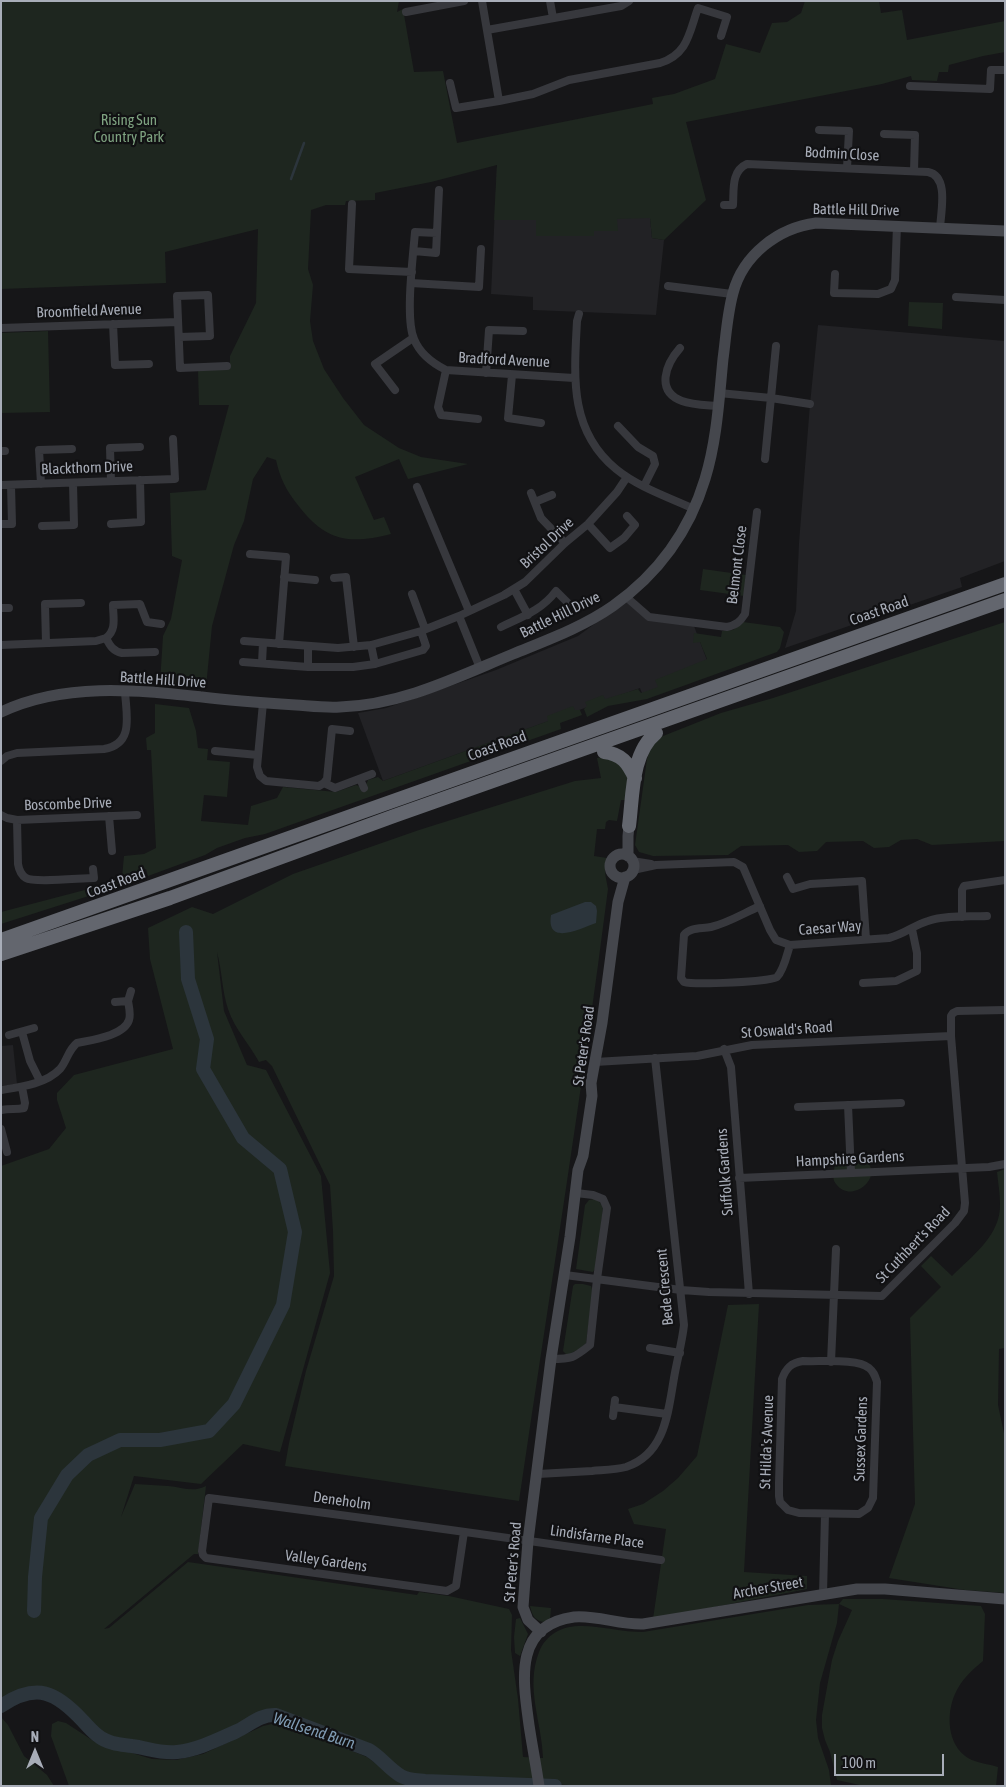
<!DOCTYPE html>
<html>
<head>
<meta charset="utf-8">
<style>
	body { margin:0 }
	#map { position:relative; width:1006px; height:1787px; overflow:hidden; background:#161618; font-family:"Asap Condensed",sans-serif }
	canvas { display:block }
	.frame { position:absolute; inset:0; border:2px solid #a8adb8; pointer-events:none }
	.north { position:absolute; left:10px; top:1727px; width:50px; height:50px; -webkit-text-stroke:4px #111113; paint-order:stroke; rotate:0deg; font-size:14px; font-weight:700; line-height:20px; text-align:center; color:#a8adb8 }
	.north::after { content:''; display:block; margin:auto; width:18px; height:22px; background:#a8adb8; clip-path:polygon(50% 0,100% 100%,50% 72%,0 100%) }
	.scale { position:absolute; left:834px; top:1754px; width:110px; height:22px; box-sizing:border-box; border:2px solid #a8adb8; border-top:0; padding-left:6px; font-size:15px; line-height:18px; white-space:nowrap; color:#a8adb8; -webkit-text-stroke:4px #111113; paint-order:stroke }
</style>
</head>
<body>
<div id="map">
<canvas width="1006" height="1787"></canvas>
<div class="frame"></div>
<div class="north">N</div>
<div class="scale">100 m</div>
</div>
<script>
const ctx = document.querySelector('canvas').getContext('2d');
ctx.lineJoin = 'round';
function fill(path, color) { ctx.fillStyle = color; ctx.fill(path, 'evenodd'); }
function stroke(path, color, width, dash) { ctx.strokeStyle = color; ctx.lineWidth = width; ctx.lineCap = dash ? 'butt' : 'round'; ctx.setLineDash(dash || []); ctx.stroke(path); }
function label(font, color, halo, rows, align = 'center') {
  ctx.font = font + ' "Asap Condensed",sans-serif'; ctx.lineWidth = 4.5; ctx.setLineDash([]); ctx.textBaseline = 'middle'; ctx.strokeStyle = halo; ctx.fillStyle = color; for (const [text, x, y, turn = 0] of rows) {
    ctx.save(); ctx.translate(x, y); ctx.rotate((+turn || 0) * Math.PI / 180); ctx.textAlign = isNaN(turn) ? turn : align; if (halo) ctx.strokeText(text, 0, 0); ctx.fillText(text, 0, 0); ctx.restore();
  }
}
const built = new Path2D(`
	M497,165L650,218L652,238L664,240L656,315L533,310V297L491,294Z
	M818,325L1005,341V561L960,578L962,587L785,648L796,611L799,543L810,404Z
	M627,600L647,620L694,626L708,663L643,696L640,688L383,781L358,713L386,708L416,698L496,670L578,636Z
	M13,1045L17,1084L1,1086V1046Z`);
const green = new Path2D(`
	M1,1H399L397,12L403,9L414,72L443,71L457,143L653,104L652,98L674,94L715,79L726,44L760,53L772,23L787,22L801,13L805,1H879L881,13L902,10L907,40L1005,21V52L983,56L949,65L948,72H939L937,81L912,80L911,76L882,84L686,122L706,200L664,240L652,238L650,218L617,219L618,231H594V236H536V220H494L497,165L431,182L375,193V200L346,201L345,205H326L311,210L308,269L313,285L310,321L313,341L324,369L343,398L364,425L399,448L421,457L468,464L408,479L399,459L355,477L374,520L384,517L391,534C348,545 325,541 297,504C286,490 280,478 276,460L267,457L253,479L244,521L234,545L212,626L206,687L160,683L163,636L171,619L182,560L172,556L170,493L206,490L229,405H199L198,370L230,369V356L256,303L258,229L165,252L166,283L1,289Z
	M909,302L943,303L942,329L908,326Z
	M48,331L50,412L1,413V333Z
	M703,569L746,575L744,596L700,590Z
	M743,622L780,627L784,632L780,648L777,652L647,699L608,706L587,717L584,709L587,706L585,702L603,695L605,699L638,689L641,693L658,687L655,680L707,659L700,642L693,643L694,633L721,637L722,631L733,630Z
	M1005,622V841L932,845L917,839L901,840L889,847L874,848L863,841L826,842L817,851L799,852L788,845L741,846L728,855L653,856L639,852L635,845L647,759L653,740L721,713L773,698Z
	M155,704L189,708L196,731L198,748L208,749L207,760L230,762L227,797L204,795L201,821L248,825L251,806L277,798L283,787L336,792L356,785L361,787L366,785L368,780L378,777L383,781L548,721L547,716L573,706L575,710H580L582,715L560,723L561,729L265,834L245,838L217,848L205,855L148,876L146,869L122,877L124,856L144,854L156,848L151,750H147L146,738L155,733Z
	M609,756L629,774L625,800H621L617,821L609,820L606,822L605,829H597L594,856L607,858C603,869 606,878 608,889C582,1093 549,1297 519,1501L285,1466L289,1443L306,1371L334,1276L333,1231L330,1185L272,1066L266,1060L259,1062C249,1043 235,1030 228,1009C222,991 222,970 217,952L224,1011L247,1065L266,1070L321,1176L330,1273L280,1452L243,1444L201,1484L134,1476L121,1517L135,1484C146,1485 157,1485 168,1486C182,1487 193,1493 206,1486L198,1554H194L104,1629L109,1628L188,1562L417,1595L419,1592L449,1596L509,1609L512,1615L511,1650L518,1699L523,1757L543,1758C542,1722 525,1688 539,1652C546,1635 560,1627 578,1626C597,1625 622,1632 643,1632L808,1605L839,1604L843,1599H883L981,1606L985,1614L983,1661C972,1670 961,1680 955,1694C946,1714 947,1745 968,1758C976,1763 989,1764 998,1767L996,1786H864L837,1780L830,1752L825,1740L822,1728V1715L832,1660L838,1641L852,1610L839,1604L837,1623L820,1683L816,1720L818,1738L829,1770L831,1786H590L420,1778C396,1774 391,1758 371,1748L280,1713C258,1710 253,1719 236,1729C219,1738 185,1749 167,1749C157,1749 149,1746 140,1744C127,1741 112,1742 100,1734C92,1729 86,1719 79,1712C53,1681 35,1687 1,1701V1166L49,1149L66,1128L57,1100V1093L74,1075L173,1049L150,959L148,928L192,907L213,914L293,874L419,830L575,781L601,778L597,758Z
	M119,881L120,886L1,924V912Z
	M855,1155C894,1168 854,1208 836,1184C833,1180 833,1177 834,1172C834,1160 843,1156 855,1155Z
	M1005,1169V1348L999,1349L998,1405L1005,1438V1593L965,1590L889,1578L915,1504L910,1318L941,1287L921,1266L931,1256L952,1276C972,1256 1001,1235 1000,1204C1000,1193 998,1182 997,1172Z
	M594,1199L598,1200L603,1207L597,1266L593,1272L576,1269L585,1205L589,1200Z
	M575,1284H583L591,1286L593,1292L586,1343L580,1349L567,1355L563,1351L573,1286Z
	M759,1304L744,1572L807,1576V1589L653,1619L666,1529L634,1524L628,1509L643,1504L663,1491L678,1478L697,1456L728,1305Z
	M530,1606L551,1608L550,1619L546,1622C535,1622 532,1615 530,1606Z
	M520,1618L528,1634L520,1656L515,1653L514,1637L516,1619Z
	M1,1717L8,1725L24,1756L47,1775L54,1786H1Z
	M58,1721L66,1723L95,1742L152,1759L176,1760L203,1754L263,1726L272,1724H284L367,1757L403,1784L417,1786H69L51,1736L52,1724Z`);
const water = new Path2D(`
	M585,902H591L596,906L597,911L596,923C581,928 546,947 551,915Z`);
const stream = new Path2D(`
	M291,179L304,143`);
const river = new Path2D(`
	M34,1611L35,1577L41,1518L67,1475L88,1455L120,1440H160L209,1431L234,1404L283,1305L295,1232L280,1169L243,1138L203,1069L207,1039L188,979L186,932
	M1,1706C37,1682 56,1692 83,1721C92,1731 100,1740 113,1743C120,1745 126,1745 132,1746C147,1748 161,1754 177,1752C197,1750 217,1740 235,1732C249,1726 259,1714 276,1715L369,1750C381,1757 389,1769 401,1776C408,1780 416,1780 425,1781L555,1786`);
const street = new Path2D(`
	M482,1L499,101L533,94L569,80L660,63C688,54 689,33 698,8L727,17L721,36
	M550,1L553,18
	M406,12L464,1
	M487,30L621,6L629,1
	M450,83L456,108L499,101
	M910,86L990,89L991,70H1005
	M819,130L849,131L847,168
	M884,134L915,135L914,171
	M352,204L349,269L412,272
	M724,205H733C734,190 731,171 747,164L928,172C949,176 941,211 940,228
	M437,233L415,232C413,257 405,319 414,339C420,354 432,363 446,370L574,378
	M414,251L436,253L439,190
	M835,274L834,293L878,294L891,289L895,280L897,225
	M411,283L479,287L481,249
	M668,286L732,294
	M956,297L1005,300
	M579,314L577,321C574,377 569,430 616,469C638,487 668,497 694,509
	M113,324L115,365L149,364
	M1,328L178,322
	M179,337L210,336L208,295L177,296L180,368L227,366
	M680,348C666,364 655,391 682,401C692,405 707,405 718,406
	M446,370L438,407L441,415L478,419
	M486,373L489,330L523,331
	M512,375L508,418L541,423
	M395,390L375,364L413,338
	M719,393L771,398L810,404
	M618,426L638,447L653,456L655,464L644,486
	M1,451H5
	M765,459L776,346
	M111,481L110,448L140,447
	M41,484L39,450L72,449
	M1,485L175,479L173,439
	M417,487L469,611
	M531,493L541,518L565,543
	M535,502L552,495
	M1,524H12L11,485
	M111,524L141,522L140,480
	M588,524L610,548L624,538L635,525L627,516
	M42,526L74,525L73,483
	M250,554L286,557L279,644
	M284,577L315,580
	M334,578L346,577L354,647
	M514,589L528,615
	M412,594L425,629
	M625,596L649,617L727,627C736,625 740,622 745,614L757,512
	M1,608H9
	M459,616L480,668
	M501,627C522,617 542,610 556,591L568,603
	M244,641L338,648L371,645L421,631L459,616L504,595L525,582L565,543L588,524L617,492L627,477
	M46,643L45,604L81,603
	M1,645L96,641L106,638
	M371,645L375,664
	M155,652L122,653C113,651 110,646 106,638C117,630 113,617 113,605L140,604L147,622L161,624
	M243,662L308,667H353L375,664L423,650L426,646L421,631
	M262,663L263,643
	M308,667V646
	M263,703L257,767L260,776L266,781L319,786L324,783L335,788L372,774
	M215,751L258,755
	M1,761L7,756L17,753L104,749C135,744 126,714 125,691
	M360,779L364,788
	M324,783L327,779L332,729L350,731
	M1,815L7,818L17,820L137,815
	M109,816L112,851
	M17,820L18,864C19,870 21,875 26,878C34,883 81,878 94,878L93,869
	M632,861L651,864
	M633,870L656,865L734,862L743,867L770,930L776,940L790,945L889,938C905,934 914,925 928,921C946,915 968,917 987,916
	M787,877L793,889L810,884L862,881L866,939
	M760,906C744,913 728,923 711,927C702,929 690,927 684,935L681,978L684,982C693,985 773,982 777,977C784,970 787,954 790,945
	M962,917V890L964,886L1005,880
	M863,983L896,981L917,971V953L912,929
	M115,1002L128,1001L131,991
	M22,1032L30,1061L40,1081
	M9,1035L34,1028
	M724,1049L731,1067L749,1294
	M595,1062L697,1056L752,1045L951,1036
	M1,1090C20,1087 46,1084 60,1069C67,1061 68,1050 77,1043C91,1040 124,1036 129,1020C131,1014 129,1007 128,1001
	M848,1105L851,1173
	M798,1107L901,1103
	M1,1110C11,1108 16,1110 24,1108L25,1103L22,1087
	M1,1129L7,1152
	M739,1178L989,1167L1005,1164
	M565,1275L681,1290L709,1292L882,1296L955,1223L964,1211L965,1203L951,1036V1016L953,1013L957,1011L1005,1010
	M650,1348L680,1353
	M551,1359C572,1359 574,1358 590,1345L597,1279L607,1208L603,1199L593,1195L576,1193
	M803,1361C819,1362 858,1358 869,1368C874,1372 875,1376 877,1382L873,1498L868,1508L859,1514L799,1513L788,1510L780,1502L779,1496V1483L782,1379C786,1368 791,1363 803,1361Z
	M831,1362L836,1249
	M614,1407L667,1414
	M613,1416L615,1400
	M538,1474C556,1473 574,1472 592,1471C603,1470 615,1470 626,1467C665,1454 668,1413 674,1378C677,1360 682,1343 684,1325L655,1058
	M464,1532L456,1586L447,1591L206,1558L203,1555L202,1551L209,1498C360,1517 511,1538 661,1560
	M823,1594L825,1514`);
const secondary = new Path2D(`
	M1,712C64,682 136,690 202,697C234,701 265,703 296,705C310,706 326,708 340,707C402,705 457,677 513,654C547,640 583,627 613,606C658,574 689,532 705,479C717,440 719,399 723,359C726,337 727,315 733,293C743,255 778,228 816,223L1005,231
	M610 866a12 12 0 1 1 24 0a12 12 0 1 1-24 0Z
	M628,856V836L629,826
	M541,1632L528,1620L523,1607L528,1541L551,1359L570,1237L578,1170L583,1156L592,1096L591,1083L602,1023L618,902L625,877
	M539,1786C536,1765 532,1745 529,1725C523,1681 513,1625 574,1617C597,1615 620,1625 643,1624L857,1589H885L1005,1599`);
const highway = new Path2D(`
	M604,752C622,754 628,763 635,778
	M629,826C633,796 631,753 656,733
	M1,940L1005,584
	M1,954L170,898L394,816L1005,600`);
const parkNames = [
	["Rising Sun",129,120],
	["Country Park",129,137]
];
const streetNames = [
	["Bodmin Close",842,154,3],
	["Battle Hill Drive",856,210,1],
	["Broomfield Avenue",89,311,-2],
	["Bradford Avenue",504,360,3],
	["Blackthorn Drive",87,468,-2],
	["Bristol Drive",547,543,-43],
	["Belmont Close",737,565,-83],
	["Coast Road",879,611,-19],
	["Battle Hill Drive",560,615,-26],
	["Battle Hill Drive",163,680,4],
	["Coast Road",497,746,-20],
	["Boscombe Drive",68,804,-2],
	["Coast Road",116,883,-20],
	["Caesar Way",830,928,-4],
	["St Oswald's Road",787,1030,-4],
	["St Peter's Road",584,1046,-82],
	["Hampshire Gardens",850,1159,-3],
	["Suffolk Gardens",725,1172,-94],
	["St Cuthbert's Road",913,1245,-46],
	["Bede Crescent",665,1287,-95],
	["Sussex Gardens",861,1439,-88],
	["St Hilda's Avenue",767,1442,-88],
	["Deneholm",342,1501,8],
	["Lindisfarne Place",597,1537,8],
	["Valley Gardens",326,1561,8],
	["St Peter's Road",513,1562,-85],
	["Archer Street",768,1588,-10]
];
const waterNames = [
	["Wallsend Burn",314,1731,18]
];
fill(built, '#222225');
fill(green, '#1e261f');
fill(water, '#2c353c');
stroke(stream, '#2c353c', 2.5);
stroke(river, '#2c353c', 14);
stroke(street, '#37383d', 8);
stroke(secondary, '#45474d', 11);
stroke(highway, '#63666e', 14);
label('15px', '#7fa381', '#111113', parkNames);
label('15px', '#a8adb8', '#111113', streetNames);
label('italic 16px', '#7f9bb3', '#111113', waterNames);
</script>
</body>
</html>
